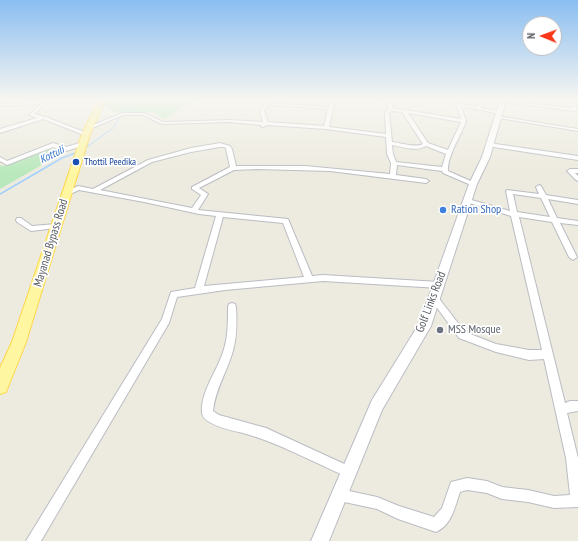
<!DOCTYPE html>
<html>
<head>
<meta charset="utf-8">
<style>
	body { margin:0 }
	#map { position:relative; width:578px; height:541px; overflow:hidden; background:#edebdf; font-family:"PT Sans Narrow",sans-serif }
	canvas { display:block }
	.north { position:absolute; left:522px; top:16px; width:40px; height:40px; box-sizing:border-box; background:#fff; border:1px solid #bcbec0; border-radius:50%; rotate:271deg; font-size:11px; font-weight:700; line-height:16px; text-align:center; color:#585c62 }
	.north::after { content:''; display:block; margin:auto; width:14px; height:18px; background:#f93819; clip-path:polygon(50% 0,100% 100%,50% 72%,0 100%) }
</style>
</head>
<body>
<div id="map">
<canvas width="578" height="541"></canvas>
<div class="north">N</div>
</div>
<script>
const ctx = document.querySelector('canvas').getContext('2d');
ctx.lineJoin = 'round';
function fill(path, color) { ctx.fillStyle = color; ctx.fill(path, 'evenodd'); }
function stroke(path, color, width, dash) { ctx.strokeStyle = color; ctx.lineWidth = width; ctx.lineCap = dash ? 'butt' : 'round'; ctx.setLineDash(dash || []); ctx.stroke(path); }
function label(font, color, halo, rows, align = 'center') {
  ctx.font = font + ' "PT Sans Narrow",sans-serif'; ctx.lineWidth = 3.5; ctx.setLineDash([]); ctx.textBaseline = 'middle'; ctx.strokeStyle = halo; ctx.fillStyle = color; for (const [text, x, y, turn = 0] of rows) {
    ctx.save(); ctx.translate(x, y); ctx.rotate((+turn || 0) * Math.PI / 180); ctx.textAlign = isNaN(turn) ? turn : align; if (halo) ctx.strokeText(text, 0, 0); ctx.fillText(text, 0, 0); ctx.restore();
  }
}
const green = new Path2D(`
	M108,100H200L183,107L165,119L153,112H115L104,105Z
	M55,148L66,151L0,189V165L2,166Z`);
const streamFar1 = new Path2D(`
	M84,149L113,128L122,114L146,100
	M76,153L78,152`);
const stream = new Path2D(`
	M0,194L62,158L78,152`);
const street = new Path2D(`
	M267,100H271L269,103L329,107L331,100H335L329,127L386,134L385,112L388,109V102L378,101L376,100H392V108L461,119L456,104L458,103L477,107L481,100H485L481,108L502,112V114H500L461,106L466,121C461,136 447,156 448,171L475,183V185H471L443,173L442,171L397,165L396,175L426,179L429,181L426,183L330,171L257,169L234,170L199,188L208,194L198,210L288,219L312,276L323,275L439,282L442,283L443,285L442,287L439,288L323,281L225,290L177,297L169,323L41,541H26L162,319L171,292L195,288L216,216L199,214L144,202L79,190L66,196L64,195V193L78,186L93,189L148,160L191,148L220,143L230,146L232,149L236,166H305L390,174L391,163L387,154L386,137L326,129L267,125L263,127L261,126V125L230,122L162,124L143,115H123L90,129L86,128L122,113H144L163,122L230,120L263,122L260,111ZM268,105L328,109L324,126L268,122L264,111ZM391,111L402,112L423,144C415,148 401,143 392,142L389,112ZM408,113L461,122L448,150L428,143ZM392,145C403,147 417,152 426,146L446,154L442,167L396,162L393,154ZM220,147H225L226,149L230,167L192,187V189L201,195L192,208L100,190L152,162L191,152ZM223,217L283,223L304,277L204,286Z
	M500,100L572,108L570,100H574L577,110L575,111L502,102H500Z
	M38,101L47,103L34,114L46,117L89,134L84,135L43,119L0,133V129L37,118L29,115L41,104L0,106V104Z
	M497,116L578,129V131L499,118L497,117Z
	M83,142L85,143V145L66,151L53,147L7,165L0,161V157L7,161L53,143L66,147Z
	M489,143L578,156V160L487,146L486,145Z
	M570,169H578V173H575L578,176V181L576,180L567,171Z
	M539,185L541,186L546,195L578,200V204L548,199L557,218L578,221V225L560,223L577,257L573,260L569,257L552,222L519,217L565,403L570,401H578V411L567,413L578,458V507L554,508L528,502L502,499L487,493L467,490L460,492C455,506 452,525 436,532L398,519L377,509L335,500L334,495L335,490L340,489L377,497L399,506L434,517L442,508L451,482L467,478L487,481L502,487L528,490L554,496L570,495L566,458L544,359L529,360L496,352L459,338L430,298L431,296L434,294L437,296L465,332L496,344L529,350H542L511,216L466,202L465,201L468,199L510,211L506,191L507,190L539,194L536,187ZM513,194L541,198L550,217L517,212Z
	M17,218H21L32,226L56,224L60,226L56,228L31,231L17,222L16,220Z
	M232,303L235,304L236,307C237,324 237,341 231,357C225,375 215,391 213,411L219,415L266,428L353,468L355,472L353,476L349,478L345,476C311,461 279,443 243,433C234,431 203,425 202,413C200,394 216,372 222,355C228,340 228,323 228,307L229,304Z`);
const secondary = new Path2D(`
	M500,100H506L490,157L477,184L431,326L382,410L329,541H311L372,400L419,324L469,184L482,157Z`);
const primary = new Path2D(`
	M99,100H105L90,134L26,342L6,392L0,394V368L12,342L82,134Z`);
const markers = [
	[76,162,4,"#1a4fb4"],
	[443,210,4,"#3f7fe0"],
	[440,330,4,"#6b7280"]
];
const farTransitnames = [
	["Thottil Peedika",84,162]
];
const farWaternames = [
	["Kottuli",52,155,-27]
];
const shopNames = [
	["Ration Shop",451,210]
];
const streetNames = [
	["Mayanad Bypass Road",51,243,-73],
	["Golf Links Road",431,302,-69]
];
const worshipNames = [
	["MSS Mosque",448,330]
];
fill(green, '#b8e8bb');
stroke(streamFar1, '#9dceff', 1);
stroke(stream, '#9dceff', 1.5);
stroke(street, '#babcc3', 2);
stroke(secondary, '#babdc5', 2);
stroke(primary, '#fed647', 2);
fill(street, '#fff');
fill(secondary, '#fff');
fill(primary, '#fff6a2');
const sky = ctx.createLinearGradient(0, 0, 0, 175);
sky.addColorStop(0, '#8abef1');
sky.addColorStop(0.57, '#f7f6f1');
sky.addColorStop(1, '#f7f6f100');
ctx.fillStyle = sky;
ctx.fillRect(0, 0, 578, 175);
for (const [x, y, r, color] of markers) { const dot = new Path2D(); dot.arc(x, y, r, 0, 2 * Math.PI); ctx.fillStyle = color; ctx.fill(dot); stroke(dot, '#fff', 1.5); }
label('10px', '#164399', '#fff', farTransitnames, 'left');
label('italic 11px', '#3576cd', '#fff', farWaternames);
label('12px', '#366cbe', '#fff', shopNames, 'left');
label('12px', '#585c62', '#fff', streetNames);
label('12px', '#5b616d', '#fff', worshipNames, 'left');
</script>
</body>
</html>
